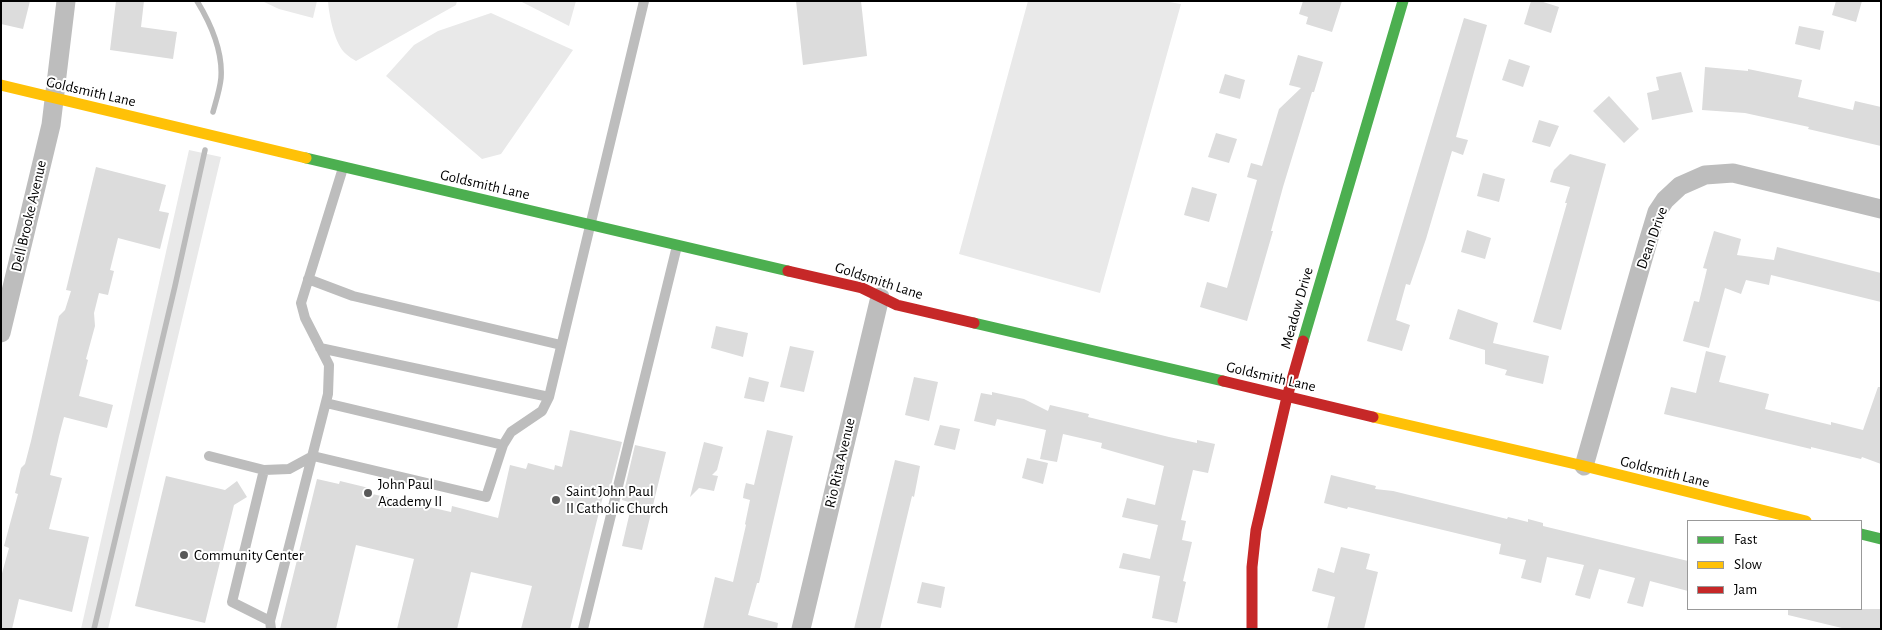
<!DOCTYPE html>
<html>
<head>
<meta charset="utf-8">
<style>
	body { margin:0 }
	#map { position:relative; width:1882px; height:630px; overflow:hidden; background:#fff; font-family:"Alegreya Sans",sans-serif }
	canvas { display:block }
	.frame { position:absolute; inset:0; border:2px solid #000; pointer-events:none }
	.legend { position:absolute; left:1687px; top:520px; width:175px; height:90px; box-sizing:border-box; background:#fff; border:1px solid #999; margin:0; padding:6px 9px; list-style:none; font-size:15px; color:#000 }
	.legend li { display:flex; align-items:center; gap:10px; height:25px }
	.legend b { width:25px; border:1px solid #999 }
</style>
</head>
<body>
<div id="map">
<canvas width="1882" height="630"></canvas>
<div class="frame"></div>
<ul class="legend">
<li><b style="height:6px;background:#4caf50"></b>Fast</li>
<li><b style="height:6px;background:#ffc107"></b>Slow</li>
<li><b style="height:6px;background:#c62828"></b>Jam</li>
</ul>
</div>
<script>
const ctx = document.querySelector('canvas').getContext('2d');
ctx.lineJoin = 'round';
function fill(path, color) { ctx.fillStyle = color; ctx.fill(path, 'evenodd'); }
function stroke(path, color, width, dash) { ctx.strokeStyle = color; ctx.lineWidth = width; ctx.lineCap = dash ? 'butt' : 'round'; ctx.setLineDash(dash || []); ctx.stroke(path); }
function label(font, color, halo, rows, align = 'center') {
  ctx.font = font + ' "Alegreya Sans",sans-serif'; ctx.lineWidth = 4; ctx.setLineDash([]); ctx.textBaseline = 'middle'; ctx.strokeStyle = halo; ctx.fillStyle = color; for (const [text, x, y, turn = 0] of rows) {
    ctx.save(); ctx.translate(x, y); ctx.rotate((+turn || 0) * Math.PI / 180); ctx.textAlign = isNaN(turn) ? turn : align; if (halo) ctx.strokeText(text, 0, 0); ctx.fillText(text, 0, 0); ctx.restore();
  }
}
const green = new Path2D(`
	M262,1H317L313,18L279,9Z
	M328,1H457L456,5L356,61C353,59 349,57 346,54C335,45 329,16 328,1Z
	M520,1H576L569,26Z
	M1028,1H1163L1181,4L1100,293L959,254Z
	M491,13L573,50L501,154L482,159L386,76L414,45L438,31Z
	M189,150L221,157L108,629H81Z`);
const stream = new Path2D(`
	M197,1C211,24 223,50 221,78C220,89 216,101 213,112
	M94,629L175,286L205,150`);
const building = new Path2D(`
	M1,1H30L23,29L1,24Z
	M116,1H144L141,27L177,32L173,59L110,50Z
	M796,1H861L867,56L803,65Z
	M1303,1H1342L1332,32L1306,24L1308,17L1299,14Z
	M1531,1H1540L1559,7L1551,33L1524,24Z
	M1836,1H1862L1856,22L1832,15Z
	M1464,18L1487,25L1456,137L1468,140L1463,155L1452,151L1426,239L1410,285L1406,284L1396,320L1410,325L1402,351L1367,341Z
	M1799,26L1824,31L1820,50L1795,44Z
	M1298,55L1323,62L1314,92H1312L1283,187L1271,231H1273L1247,321L1200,307L1207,282L1227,288L1257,180L1247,177L1251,163L1262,166L1279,109L1301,88L1289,85Z
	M1509,59L1530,66L1523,87L1502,80Z
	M1705,67L1748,71V69L1802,80L1798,97L1853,110L1855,101L1881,107V146L1808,129L1809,127L1745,113L1702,110Z
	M1681,72L1693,112L1652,120L1647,93L1659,90L1656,77Z
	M1225,74L1245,80L1240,99L1219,93Z
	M1609,96L1639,129L1624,143L1593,111Z
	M1539,120L1559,126L1550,147L1532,142Z
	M1216,133L1237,139L1229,163L1208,157Z
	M1570,154L1606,164L1561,330L1533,322L1567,203H1565L1570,187L1550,182L1554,170Z
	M96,167L166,185L159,211L169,213L160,249L118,238L110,270L114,271L108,295L99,293L94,313L95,326L86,359L88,360L79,396L113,405L107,428L64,417L59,436L50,475L62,478L49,529L89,537L72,612L19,599L12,629H1V577L9,548L4,546L18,494L15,493L21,468L25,464L31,441L59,316L65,310L71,291L66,290Z
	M1483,173L1505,179L1499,202L1477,196Z
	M1192,187L1217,194L1209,222L1184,215Z
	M1467,230L1491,238L1485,259L1461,252Z
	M1714,231L1741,239L1737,255L1774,260L1777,247L1881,273V302L1771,275L1769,285L1746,280L1741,294L1725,288L1709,348L1683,341L1694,301L1699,302L1707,269L1703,268Z
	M1458,309L1498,323L1493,343L1549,356L1543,384L1505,375L1507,370L1485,364V350L1449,339Z
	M716,326L748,333L743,357L711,348Z
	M790,346L814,351L804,392L780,387Z
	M1706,351L1726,356L1719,382L1769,394L1765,409L1831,425V422L1863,430L1878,387H1881V464L1862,457L1861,459L1811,447V449L1664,414L1671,387L1696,393Z
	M749,377L769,382L764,402L744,398Z
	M914,377L938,382L929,421L905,415Z
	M992,392L1024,399L1048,411L1050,405L1089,414L1088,417L1169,437L1197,443V440L1215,444L1208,473L1193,470L1181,520L1186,521L1182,540L1192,542L1183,581L1186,582L1177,623L1152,618L1160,576L1119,568L1123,553L1150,559L1158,525L1122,517L1127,498L1155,505L1164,466L1101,448L1102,443L1063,434L1057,462L1040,459L1046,430L997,419L995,426L974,421L981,393L992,395Z
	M940,425L960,429L955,450L934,445Z
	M570,430L622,442L608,497L603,496L570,629H521L532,586L471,572L457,629H397L414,559L356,545L336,629H280L317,479L339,484L340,481L369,488L368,493L451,512L452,506L498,518L510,465L526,469L528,463L554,470L555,465L562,467Z
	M767,430L793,436L759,583H757L748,615L778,623L777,629H703L715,577L733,582L746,525L745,524L750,500L743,498L744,491L746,483L754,485Z
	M704,442L723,447L717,470L712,475L718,476L714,491L699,488L690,497Z
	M635,445L666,452L642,550L622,546L632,503L622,500Z
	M1027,458L1048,463L1043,484L1022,478Z
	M895,460L920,466L914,497L912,496L880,629H854Z
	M1331,475L1376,486L1375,489L1393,491L1507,519L1508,517L1528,522V519L1543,523V526L1688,561V591L1650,581L1643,607L1627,603L1635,578L1599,569L1590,599L1575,595L1584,565L1547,557L1541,583L1521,578L1526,560L1499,554L1501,544L1348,507L1347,509L1324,503Z
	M166,476L225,490L237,481L247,497L234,505L205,623L135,606Z
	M1341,547L1370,554L1366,569L1378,572L1364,629H1327L1335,597L1312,591L1318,568L1334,573Z
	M922,582L945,587L941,608L917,603Z
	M1788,609H1881V629H1846L1788,615Z`);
const lane = new Path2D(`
	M308,279L353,296L561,345
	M320,348L549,397
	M326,403L503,445
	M209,456L264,470
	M270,621L328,394L329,365L305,318L301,303L343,168
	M271,629L270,621L232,602L264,470L289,469L313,456L486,497L503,445L511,432L542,411L549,397L644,1
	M583,629L677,246`);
const street = new Path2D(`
	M1,333L51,125L66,1
	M1584,466L1647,245L1657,212L1665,200L1680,186L1705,175L1733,173L1881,209
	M801,629L880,297`);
const fast = new Path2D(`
	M306,158L788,271
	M974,323L1223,381
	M1303,341L1403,1
	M1861,534L1881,539`);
const slow = new Path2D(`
	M1,85L306,158
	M1373,417L1584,466L1806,521`);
const jam = new Path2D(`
	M788,271L862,288L897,305L974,323
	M1223,381L1373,417
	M1252,629V567L1256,530L1287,397L1303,341`);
const markers = [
	[368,493,5,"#595959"],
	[556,500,5,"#595959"],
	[184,555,5,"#595959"]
];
const streetNames = [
	["Goldsmith Lane",91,92,13],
	["Goldsmith Lane",485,185,13],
	["Dell Brooke Avenue",29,216,-77],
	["Dean Drive",1652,238,-70],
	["Goldsmith Lane",879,281,18],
	["Meadow Drive",1297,308,-74],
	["Goldsmith Lane",1271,377,13],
	["Rio Rita Avenue",840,463,-77],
	["Goldsmith Lane",1665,472,14]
];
const poiNames = [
	["John Paul",378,484],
	["Academy II",378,501],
	["Saint John Paul",566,491],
	["II Catholic Church",566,508],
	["Community Center",194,555]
];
fill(green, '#e9e9e9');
stroke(stream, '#bbb', 5.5);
fill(building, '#dcdcdc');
stroke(lane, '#bdbdbd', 10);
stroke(street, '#bdbdbd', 19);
stroke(fast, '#4caf50', 11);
stroke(slow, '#ffc107', 11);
stroke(jam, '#c62828', 11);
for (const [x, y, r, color] of markers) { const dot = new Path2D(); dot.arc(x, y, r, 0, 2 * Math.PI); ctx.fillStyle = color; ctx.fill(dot); stroke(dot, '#fff', 2); }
label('15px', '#000', '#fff', streetNames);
label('15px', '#000', '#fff', poiNames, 'left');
</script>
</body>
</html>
